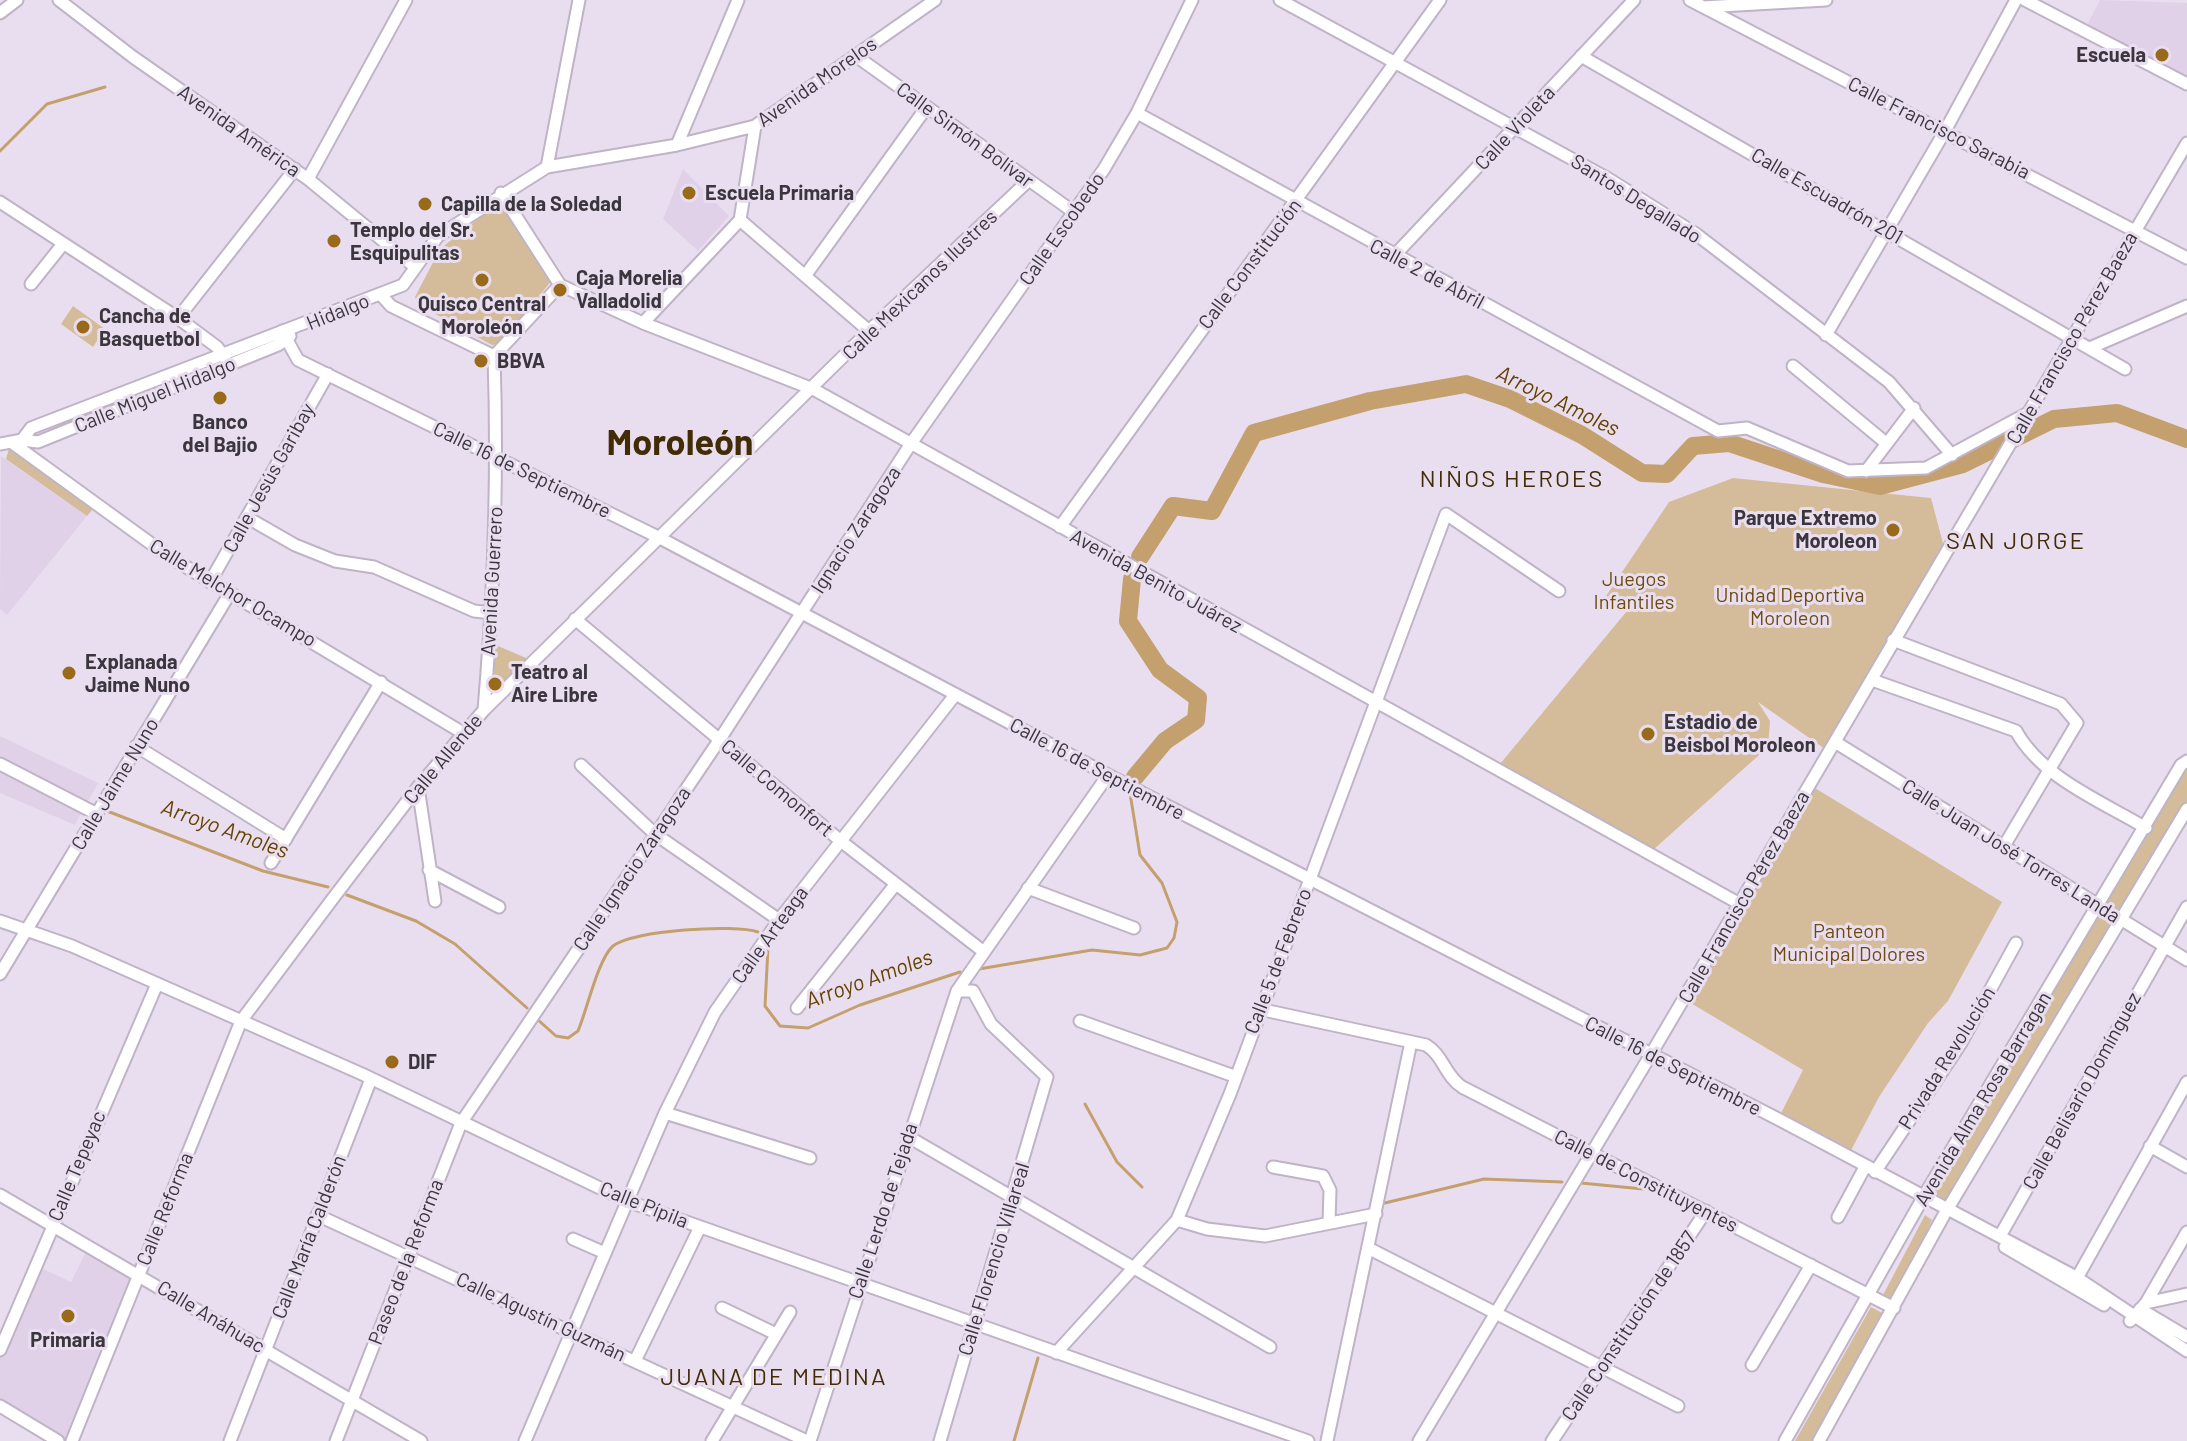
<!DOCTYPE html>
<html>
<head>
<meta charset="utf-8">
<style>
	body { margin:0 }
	canvas { display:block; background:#e9def0 }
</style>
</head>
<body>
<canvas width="2187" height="1441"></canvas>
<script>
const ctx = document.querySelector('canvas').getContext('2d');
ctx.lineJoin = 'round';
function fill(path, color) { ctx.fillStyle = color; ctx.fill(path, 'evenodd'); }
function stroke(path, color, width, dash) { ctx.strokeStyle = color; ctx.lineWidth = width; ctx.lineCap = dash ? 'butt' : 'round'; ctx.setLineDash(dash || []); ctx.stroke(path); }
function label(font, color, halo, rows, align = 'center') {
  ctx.font = font + ' Barlow,sans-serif'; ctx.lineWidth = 6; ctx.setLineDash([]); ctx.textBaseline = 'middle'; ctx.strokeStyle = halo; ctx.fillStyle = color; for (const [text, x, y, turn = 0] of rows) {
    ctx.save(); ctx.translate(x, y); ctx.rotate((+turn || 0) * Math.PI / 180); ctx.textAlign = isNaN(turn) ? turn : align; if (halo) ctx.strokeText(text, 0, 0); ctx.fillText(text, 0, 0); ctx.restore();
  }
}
const built = new Path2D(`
	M2100,0L2187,3V83L2086,27Z
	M683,169L729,216L698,251L663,219Z
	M1,456L87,516L7,615L0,609Z
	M0,736L98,783L75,825L0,793Z
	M89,1246L139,1275L72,1441H58L0,1406V1350L35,1265L71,1282Z`);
const green = new Path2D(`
	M497,204L506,207L552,280L501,343L492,345L419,305L415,297L440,249Z
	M73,306L105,329L93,347L61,324Z
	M11,442L97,504L87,516L6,459Z
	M1733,478L1931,498L1944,547L1825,749L1758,702L1770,721L1768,747L1653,850L1500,764L1627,611L1606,596L1669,502Z
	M489,642L533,661L484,710Z
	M2187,763V809L1948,1209L1924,1196Z
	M1810,785L2002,902L1948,1001L1928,1023L1879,1097L1847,1158L1778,1119L1803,1070L1684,999Z
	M1925,1215L1932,1220L1894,1300H1890L1883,1295Z
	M1871,1307L1884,1314L1813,1441H1795Z`);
const stream = new Path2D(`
	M0,151L47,104L105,87
	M107,811L263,871L328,887
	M347,895L416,921L455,944L527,1008
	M768,948L765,1006L780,1026L808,1028L860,1005L960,972
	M979,969L1092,950L1140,955L1167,948L1174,938L1177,922L1162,883L1140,855L1130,793
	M537,1019L556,1036L568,1038L578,1031C587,1010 598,959 613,946C632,930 736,924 758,932
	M1085,1104L1117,1162L1142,1187
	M1581,1183L1643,1189
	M1385,1203L1484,1179L1562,1182
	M1014,1441L1038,1358`);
const river = new Path2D(`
	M1140,557L1173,506L1212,511L1254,433L1370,401L1466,384L1510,399L1582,435L1642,473L1667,474L1693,446L1729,443L1823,474L1880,486L1963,464L2054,419L2117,413L2187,439
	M1132,579L1128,621L1160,670L1198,698L1196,720L1165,741L1135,777`);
const minor = new Path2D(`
	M59,0L133,57L308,179L415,267
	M1280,0L1607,178L1696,234L1889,382L1952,455
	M1690,0L2187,258
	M2025,0L2187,84
	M1703,7L1826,0
	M0,13L17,0
	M856,56L1075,213
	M1581,56L2125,369
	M1137,113L1718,431L1747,428L1848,471L1926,468L2026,414
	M677,145L738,0
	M547,167L579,0
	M308,179L406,0
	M501,193L560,285
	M0,202L178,318L217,347L225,358
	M740,220L869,331
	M1394,256L1634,0
	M805,276L926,108
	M31,284L63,244
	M560,285L643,323L813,389L1740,904
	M381,295L391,306L494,356
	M178,318L295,169
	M643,323L740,220L755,126
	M282,331L298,360L658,537L1146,795L1778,1119L2076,1277L2187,1351
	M1826,335L1945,131L2016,0
	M2092,347L2187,306
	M494,356L560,285
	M1793,366L1886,443
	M22,440L31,428L403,285L438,236L547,167L677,145L755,126L935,0
	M11,442L168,556L463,733
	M0,444L22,440L38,442L278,345L290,336
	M1866,471L1914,408
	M248,518L295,545L335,561L374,567L474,611L492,613
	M1060,527L1440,0
	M210,582L328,374
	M575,619L842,842L984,952
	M1893,640L2061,704L2077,723L2004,846
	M1872,680L2016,731C2042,778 2101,801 2146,828
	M484,710C494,592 498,475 494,356
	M1835,742L2187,960
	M136,746L286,839
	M0,764L97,814
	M581,765L655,834L779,920
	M418,787L435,901
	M271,863L381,682
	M429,870L499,907
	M1028,888L1134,928
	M0,921L72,946L362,1074L627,1201L1308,1441
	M0,974L230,593
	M797,1008L895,885
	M1259,1009L1426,1045C1443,1055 1445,1076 1462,1087L1894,1308
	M1080,1021L1234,1076
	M665,1113L810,1158
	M907,1136L1270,1347
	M2150,1146L2187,1167
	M1273,1167L1323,1176L1330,1190L1329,1223
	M1875,1172L1961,1043L2016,943
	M0,1195L421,1441
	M317,1215L807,1441
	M1838,1217L1865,1167
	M1177,1220L1207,1229L1265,1236L1376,1214
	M2000,1236L2187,907
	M573,1239L605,1253
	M2005,1247L2104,1305
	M1370,1249L1678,1406
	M2077,1278L2187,1082
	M2146,1303L2187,1232
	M722,1308L776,1334
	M2140,1309L2187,1337
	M2130,1321L2146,1303L2187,1294
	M0,1350L157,984
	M1056,1353L1177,1220L1230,1094L1446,514L1559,591
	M635,1361L700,1227
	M1752,1365L1811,1265
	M0,1406L58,1441
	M72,1441L241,1021L331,901L418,787L484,710L869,331L1028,181
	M230,1441L371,1079
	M336,1441L461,1123L720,739L910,445L1104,169L1137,113L1192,0
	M525,1441L665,1113L715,1012L779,920L955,695
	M712,1441L790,1312
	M810,1441L957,991L1108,775
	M940,1441L1047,1077L991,1024L973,991H957
	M1327,1441L1411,1042
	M1419,1441L1650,1056L2187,143
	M1552,1441L1706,1211
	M1785,1441L1924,1196L2181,765L2187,761
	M1819,1441L1944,1215L2187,809`);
const markers = [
	[2162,55,8,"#986a19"],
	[689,193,8,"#986a19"],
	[425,204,8,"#986a19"],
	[334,241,8,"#986a19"],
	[482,280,8,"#986a19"],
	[560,290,8,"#986a19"],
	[83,327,8,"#986a19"],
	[481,361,8,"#986a19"],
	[220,398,8,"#986a19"],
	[1893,530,8,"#986a19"],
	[69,673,8,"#986a19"],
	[495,684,8,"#986a19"],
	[1648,734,8,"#986a19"],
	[392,1062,8,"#986a19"],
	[68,1316,8,"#986a19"]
];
const poiNames = [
	["Escuela",2146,55,"right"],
	["Escuela Primaria",705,193],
	["Capilla de la Soledad",441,204],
	["Templo del Sr.",350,230],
	["Esquipulitas",350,253],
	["Caja Morelia",576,278],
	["Valladolid",576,301],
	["Quisco Central",482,304,"center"],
	["Moroleón",482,327,"center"],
	["Cancha de",99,316],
	["Basquetbol",99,339],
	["BBVA",497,361],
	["Banco",220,422,"center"],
	["del Bajio",220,445,"center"],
	["Parque Extremo",1877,518,"right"],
	["Moroleon",1877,541,"right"],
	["Explanada",85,662],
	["Jaime Nuno",85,685],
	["Teatro al",511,672],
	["Aire Libre",511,695],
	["Estadio de",1664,722],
	["Beisbol Moroleon",1664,745],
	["DIF",408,1062],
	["Primaria",68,1340,"center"]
];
const streetNames = [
	["Avenida Morelos",817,82,-35],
	["Calle Violeta",1515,128,-47],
	["Calle Francisco Sarabia",1939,128,27],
	["Avenida América",239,131,35],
	["Calle Simón Bolívar",965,135,36],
	["Calle Escuadrón 201",1827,196,30],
	["Santos Degallado",1636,199,32],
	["Calle Escobedo",1062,229,-55],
	["Calle Constitución",1250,264,-53],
	["Calle 2 de Abril",1427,274,28],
	["Calle Mexicanos Ilustres",920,285,-44],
	["Hidalgo",338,312,-22],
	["Calle Francisco Pérez Baeza",2072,338,-60],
	["Calle Miguel Hidalgo",155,395,-22],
	["Calle 16 de Septiembre",522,470,26],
	["Calle Jesús Garibay",269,478,-61],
	["Ignacio Zaragoza",856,530,-57],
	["Avenida Guerrero",492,581,-87],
	["Avenida Benito Juárez",1156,581,29],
	["Calle Melchor Ocampo",233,593,31],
	["Calle Allende",443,759,-50],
	["Calle 16 de Septiembre",1097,769,28],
	["Calle Jaime Nuno",115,784,-59],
	["Calle Comonfort",777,788,40],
	["Calle Juan José Torres Landa",2011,851,32],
	["Calle Ignacio Zaragoza",632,869,-56],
	["Calle Francisco Pérez Baeza",1744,897,-60],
	["Calle Arteaga",770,935,-54],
	["Calle 5 de Febrero",1278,961,-69],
	["Privada Revolución",1947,1058,-58],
	["Calle 16 de Septiembre",1673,1066,27],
	["Calle Belisario Domínguez",2082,1091,-61],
	["Avenida Alma Rosa Barragan",1983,1099,-59],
	["Calle Tepeyac",77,1166,-67],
	["Calle de Constituyentes",1646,1181,27],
	["Calle Pípila",644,1205,22],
	["Calle Reforma",165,1209,-68],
	["Calle Lerdo de Tejada",883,1211,-72],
	["Calle María Calderón",309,1237,-69],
	["Calle Florencio Villareal",994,1259,-73],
	["Paseo de la Reforma",406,1262,-69],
	["Calle Anáhuac",211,1317,31],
	["Calle Agustín Guzmán",541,1317,25],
	["Calle Constitución de 1857",1629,1326,-56]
];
const parkNames = [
	["Juegos",1634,579],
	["Infantiles",1634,602],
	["Unidad Deportiva",1790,595],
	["Moroleon",1790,618],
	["Panteon",1849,931],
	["Municipal Dolores",1849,954]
];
const waterNames = [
	["Arroyo Amoles",1558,401,26],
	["Arroyo Amoles",225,829,20],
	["Arroyo Amoles",869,979,-20]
];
const quarterNames = [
	["NIÑOS HEROES",1512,479],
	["SAN JORGE",2016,541],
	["JUANA DE MEDINA",774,1377]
];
const townNames = [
	["Moroleón",680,443]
];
fill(built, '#e0d1e8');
fill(green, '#d4bc9a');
stroke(stream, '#c3a06e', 3);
stroke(river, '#c3a06e', 18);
stroke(minor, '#bfb4c5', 15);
stroke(minor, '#fff', 11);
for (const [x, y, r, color] of markers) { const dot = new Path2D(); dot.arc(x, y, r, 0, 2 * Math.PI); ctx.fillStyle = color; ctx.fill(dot); stroke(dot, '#e9def0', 3); }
label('bold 20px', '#3b363d', '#e9def0', poiNames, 'left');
label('20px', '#3b363d', '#e9def0', streetNames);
label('20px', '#6e4b0c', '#e9def0', parkNames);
label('italic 22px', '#654200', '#e9def0', waterNames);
ctx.letterSpacing = '2px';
label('24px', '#422c06', '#e9def0', quarterNames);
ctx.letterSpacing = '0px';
label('bold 36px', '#422c06', '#e9def0', townNames);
</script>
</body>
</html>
